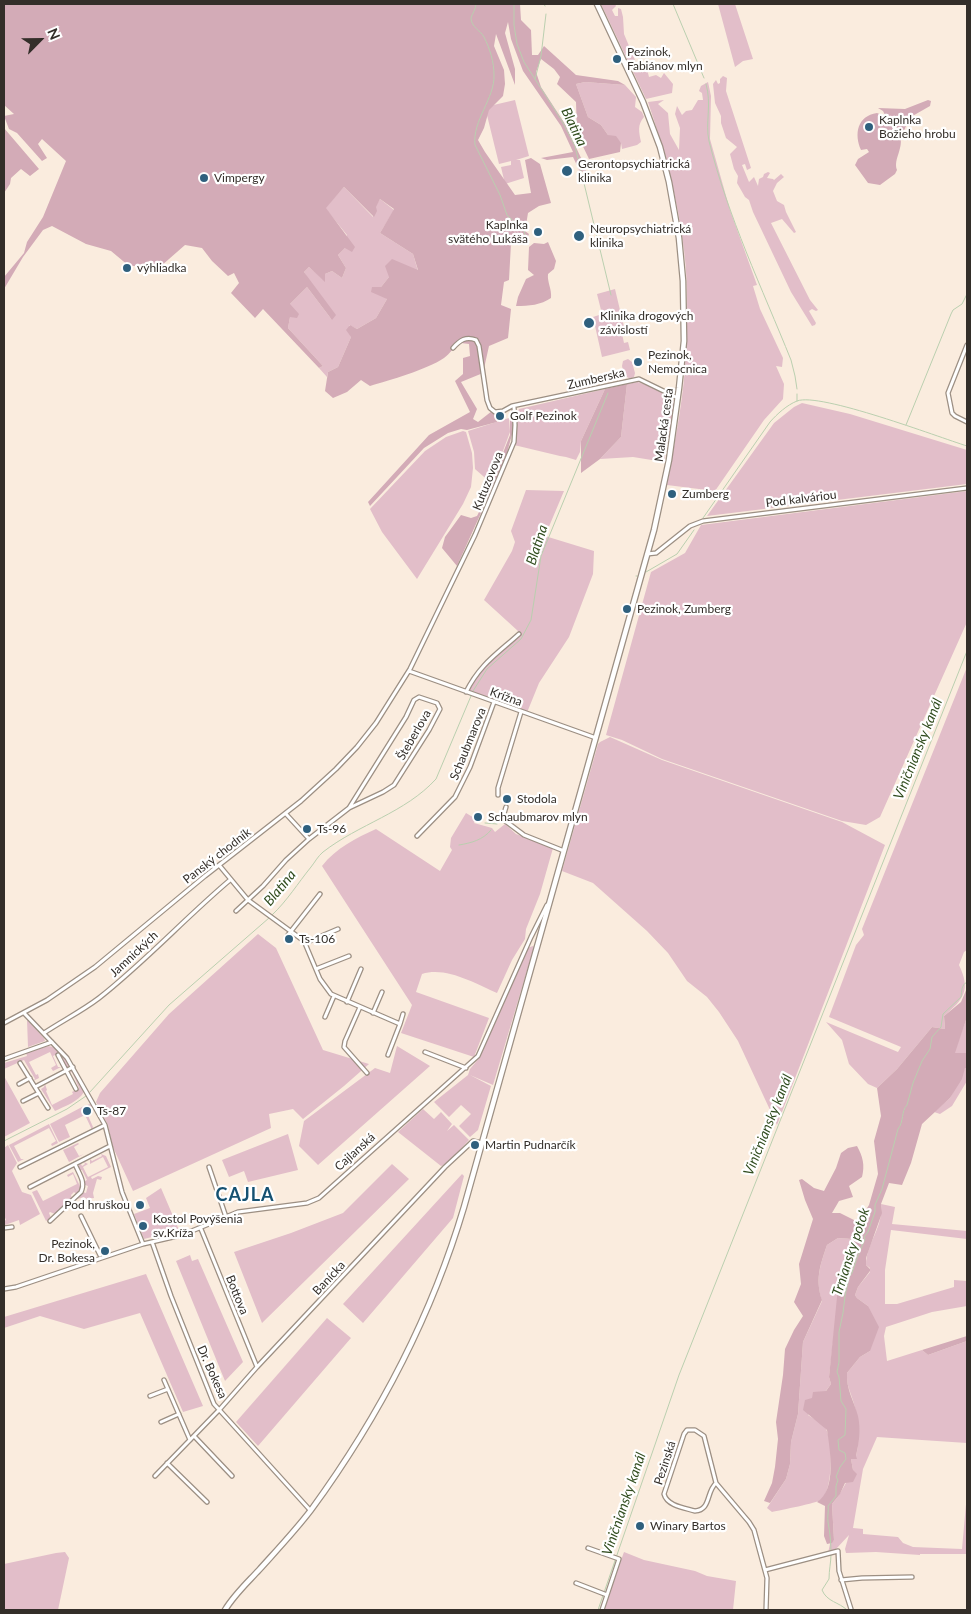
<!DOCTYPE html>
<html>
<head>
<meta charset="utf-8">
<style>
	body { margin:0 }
	#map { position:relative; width:971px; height:1614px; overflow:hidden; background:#faecde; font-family:Lato,sans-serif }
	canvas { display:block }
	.frame { position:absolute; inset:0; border:5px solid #332e29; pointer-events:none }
	.north { position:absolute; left:15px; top:15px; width:50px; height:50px; -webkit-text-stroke:4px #fff; paint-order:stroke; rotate:67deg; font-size:14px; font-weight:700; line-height:20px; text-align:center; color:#332e29 }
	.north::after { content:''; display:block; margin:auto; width:18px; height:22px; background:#332e29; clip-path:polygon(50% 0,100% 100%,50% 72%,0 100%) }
</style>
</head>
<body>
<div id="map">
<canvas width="971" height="1614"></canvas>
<div class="frame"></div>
<div class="north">N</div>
</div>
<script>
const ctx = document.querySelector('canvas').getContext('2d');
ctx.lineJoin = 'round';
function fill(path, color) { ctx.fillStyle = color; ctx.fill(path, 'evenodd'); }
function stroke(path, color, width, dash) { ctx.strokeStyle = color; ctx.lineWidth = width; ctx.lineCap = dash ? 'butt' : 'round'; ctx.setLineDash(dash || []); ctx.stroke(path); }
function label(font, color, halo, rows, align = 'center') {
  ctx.font = font + ' Lato,sans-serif'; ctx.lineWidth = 4.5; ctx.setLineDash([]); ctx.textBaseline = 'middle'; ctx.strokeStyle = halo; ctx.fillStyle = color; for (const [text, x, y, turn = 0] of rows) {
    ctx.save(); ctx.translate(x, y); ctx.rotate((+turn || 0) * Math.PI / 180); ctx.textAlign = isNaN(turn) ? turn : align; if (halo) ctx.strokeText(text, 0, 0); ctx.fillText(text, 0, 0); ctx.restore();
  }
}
const green = new Path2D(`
	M601,4H615L616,6L612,10L615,16H618V8L621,9L623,17L624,34L637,65L647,69L649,77L656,75L661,78L664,73L673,84L672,93L646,99Z
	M718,4H735L753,59L743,61L735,67Z
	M723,76L727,78L726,91L751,168L747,170L745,164L742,165L749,182L754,177L758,186L759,179L763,177L764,174L768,172L770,173L767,178L773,179L774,180L781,174L784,177L777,183L773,191L777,201L784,205L786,212L796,232L794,233L782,219L771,223L810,300L818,310L816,311L812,309L809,311L816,323L815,325L812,326L791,292L753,212L749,200L745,197L737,183L738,176L734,169L730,154L737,147L726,138L721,123V116L715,103L713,84L716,80L718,84L720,83V79Z
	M585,82L625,85L636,97L635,107L642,112L644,117C637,125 639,132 641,142L637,145L622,149L621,143L608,135L601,125L588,117L576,84Z
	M708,82L711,96L710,139L730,210L757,285L753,286L760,309L783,358L782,367L776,366L784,384L783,399L764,420L715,491L667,485C674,446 682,407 685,368C687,329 689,289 684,250C678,199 664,150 648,102L664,100L658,104L668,113L670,134L679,150L680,128L675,114L677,106L682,115L686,111L692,110L698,100H703L702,93L699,91L701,86Z
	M515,100L529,156L516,160H520L524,178L505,184L501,167L511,165V161L499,164L485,107Z
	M344,187L373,217L375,207L380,199L394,210L380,233L413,254L418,271L389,277L381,287L387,299L376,318L357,329L349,325L351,337L338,367L328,372L327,377L319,368L323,366L288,328L290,317V304L307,287L332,320L304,272L309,267L325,281V274L332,271L342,278L346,268L338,255L345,248L347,235L325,208Z
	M615,289L624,327L621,329L624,343L628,342L630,350L602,357L593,317L602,314L597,294Z
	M628,359L632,362L635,373L634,377L630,379L624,375L622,366L623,361Z
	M638,382C650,386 667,393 675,402L664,462L633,457L600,459L621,437L627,384Z
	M605,389L581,441L580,452L576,460L566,457L560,456L514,445C517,433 514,419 519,409Z
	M802,403L850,414L967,450V484L707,516L774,423L794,407Z
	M509,418L510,432L491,483L475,469L474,452L468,431Z
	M463,431L466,432L472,453L473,468L471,487L463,504L417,579L382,532L370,509L425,451L446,437Z
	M526,490L564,491L545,536L594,551L593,574L569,637L539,683L526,715L466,692L479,670L519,634L518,631L484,600L512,551L515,542L511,531Z
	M967,491V622L880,817L866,825L842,821L662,759L622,740L606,735L651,572L685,553L701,525Z
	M967,667V950L964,952L959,965C971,990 964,999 944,1016L945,1029L932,1027L897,1069L877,1088L868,1084L849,1064L842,1040L826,1022L898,1052L901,1047L829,1017L856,945L864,935L862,929Z
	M610,737L662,760L842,822L885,845L777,1125L738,1041L719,1012L707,997L687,981L668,953L647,931L593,883L562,871L598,744L600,742Z
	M466,813L476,819L474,823L492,828L495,832L505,824L516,834L553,848L540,894L526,929L525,939L512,960L497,993C476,984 446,966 422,974L416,992L489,1018L474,1057L401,1033L412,1005L322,866C336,848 356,838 376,829L440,871L452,850L450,847L451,838Z
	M258,934L276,948L323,1050L369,1064L344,1086L303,1119L293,1109L269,1114L271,1128L133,1191L112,1145L108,1125L96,1102L100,1093L169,1014Z
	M533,946L534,947L493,1085L470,1075L491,1086L478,1130L470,1137L459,1126L471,1114L461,1105L449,1117L434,1102L468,1075L470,1069L480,1057L527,948Z
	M967,1017V1053H954Z
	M27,1020L44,1038L45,1041L28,1047Z
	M48,1046L54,1047L69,1064L68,1067H66L62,1057L60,1058L57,1054L53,1056L58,1067H61L53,1071L51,1068L56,1065L50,1052L29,1062L36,1075L38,1074L39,1078L33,1081L35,1079L24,1060L4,1069V1063L27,1056L26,1053Z
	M397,1046L430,1066L318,1165L299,1146L304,1121L375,1068L390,1073Z
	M965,1068H967V1081L952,1106L940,1114L934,1112L950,1098Z
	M71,1071H73L84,1092C78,1102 65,1106 55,1111L41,1089L44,1087L45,1084L47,1090L46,1091L52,1105L73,1094L72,1092L79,1088L72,1072L70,1073Z
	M4,1076L30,1123L4,1137Z
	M90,1104L92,1107L86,1111L93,1127L92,1130L85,1115L65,1125L70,1137L59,1142L50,1124L82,1107Z
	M423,1109L434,1119L441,1112L452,1124L447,1131L454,1125L469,1140L448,1163L441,1166L398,1132Z
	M49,1124L58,1143L52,1146L51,1144L56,1141L49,1128L14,1146L21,1159H24L18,1162L9,1145Z
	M288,1134L298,1170L248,1182L244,1171L229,1177L222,1160Z
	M78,1143L79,1144L74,1147L79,1156L84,1154L69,1162L63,1150Z
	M8,1145L17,1163L12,1171L22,1192L31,1195L40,1214L20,1225L19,1220L5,1225L4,1221L6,1220L4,1215V1148Z
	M101,1154L106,1156L111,1167L91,1177L92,1179L98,1176L102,1177L101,1180L97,1179L93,1193L94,1198L86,1199L84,1197L77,1199L83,1192L86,1193L88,1186L85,1185V1181L87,1180L82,1170L79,1171V1165L81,1164L82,1166L85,1164L84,1162L88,1164L83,1167L88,1177L108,1167L103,1157L90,1164V1159L92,1161L102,1156Z
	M392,1164L409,1179L262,1323L234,1252L291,1233L343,1213Z
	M73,1172L81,1188L76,1194L74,1192L71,1195L72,1198L55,1214L50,1212L49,1213L51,1218L46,1221L32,1192L37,1190L43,1201L77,1184L73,1174L68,1177L67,1175Z
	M462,1174L464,1176L453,1218L363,1323L343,1304Z
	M161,1188L179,1230L144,1239L134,1214L150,1208L146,1198Z
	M881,1204L895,1207L892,1224L967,1231V1239L891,1230L885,1270V1304H897L954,1287V1280L967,1281V1306L932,1312L886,1327L884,1336L887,1361L922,1350L928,1355L967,1341V1443L877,1437L863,1469L853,1528L863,1529V1534L898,1537L903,1543L913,1547L962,1549L967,1493V1554H920V1555L876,1552L846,1553L845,1549L849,1535L836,1549L828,1553L830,1544L834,1540L832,1504C841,1494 846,1482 853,1470L851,1459L856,1456C860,1441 859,1420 854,1404C851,1393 846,1385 847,1373L860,1357L870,1351L868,1306L857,1298L855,1295L858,1287L870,1272V1268L866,1265C866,1244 884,1226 881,1204Z
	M838,1238L852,1239L854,1241L852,1258L840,1281L829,1377L831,1384L808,1415C814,1419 822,1423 826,1429C833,1442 833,1491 821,1500C817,1503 781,1510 772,1512L767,1508L786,1479L790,1464L791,1442L798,1414L803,1342L822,1301C815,1279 820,1266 827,1245Z
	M190,1255L192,1261L198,1259L243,1362L225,1381L176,1261Z
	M146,1274L203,1406L183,1412L140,1313L84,1329L40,1316L4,1328V1317Z
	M327,1318L351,1338L258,1446L236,1422Z
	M65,1552L69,1558L58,1610H4V1564L56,1553Z
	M624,1552L644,1560L695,1571L707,1576L736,1581L733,1610H603Z`);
const forest = new Path2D(`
	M4,4H520L521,20L531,30L532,55H538L544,46L576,75L618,81L625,85L585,82L576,84L588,117L601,125L608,135L616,136L621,143L620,152L589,159L577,134L576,102L557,84L560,77L554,69L541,59L536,72L541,87L565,124L582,160L586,171L580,172L573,157L547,160L541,158L573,152L561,126L523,71L511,39L508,22L505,33L515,69V85L496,34L494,46L504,70L505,84L503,96L489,110L484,128L478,140L485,152L515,195L531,193L525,160L531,158L540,164L551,203L539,206L528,213L525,231L529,234L525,243H511L509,280L504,282L501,305L511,309L508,338L489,346L483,373L461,382L477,409L473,419L478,422L492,411L495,414L497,422L467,430L461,429L448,433L424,448L370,506L368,502L429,435L470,412L455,381L463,374V358L470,356L469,344L461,343C453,347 450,354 444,358C426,370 390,380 370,386L361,380L347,392L333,398L325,391L328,372L338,367L351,337L346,330L350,325L357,329L376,318L387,299L371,292L372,287H381L389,277L385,266L392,259L418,270L413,254L380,233L394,209L380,199L376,207L377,211L374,217L344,187L326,208L355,247L352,252L345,248L338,255L346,268L342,278L332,271L325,274V282L309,267L304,272L336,315L332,320L307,287L290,304L299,314L297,318L290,317L288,328L323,366L319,368L263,309L255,318L231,293L239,283L234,273L228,276L212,261L202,248L185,245L161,266H129L111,251L86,244L52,226L43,230L23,257L4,289V277L24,253L27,242L43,217L66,161L42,139L38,144L47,158L42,161L17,133L9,129L4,116L14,114L4,105Z
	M928,100L931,101L930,106L909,118L904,131L900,135C904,149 893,159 897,170L895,174L880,185L868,183L855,165L858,159L869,152L867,149L861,150C854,134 857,116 877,113L886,117L883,111L878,108L905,109Z
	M4,128L39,169L30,176L21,169L11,178L10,184L4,193Z
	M548,242L556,261L554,269L548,274C547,282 552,289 551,298C541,305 529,306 516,306L518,297L526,279L534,275L528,270L529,247L534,243L544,244Z
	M627,384L621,437L600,459L581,473V441L605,389Z
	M510,418H513V431L505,460L457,566L442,548L445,537L461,515L471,518L477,516L483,504L510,435Z
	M967,988V1017L955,1053H967V1068H965L962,1079L950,1098L922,1124L911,1163L902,1185L889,1183L881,1204L882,1213L866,1258V1265L870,1269V1271L858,1287L855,1295L857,1298L868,1306L879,1327L870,1351L860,1357L847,1373C846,1389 854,1401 858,1416C861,1430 859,1443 856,1456L857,1459H851L853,1470L857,1474L853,1482L845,1483L840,1494L832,1504L834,1540L832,1543L827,1544L824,1536L825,1506L817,1502C837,1490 830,1450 827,1430L803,1410L805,1400L812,1398L813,1392L826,1391L831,1384L829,1377L837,1297L840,1281L852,1258L854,1242L852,1239L838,1238L827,1245C820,1266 815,1279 822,1300L803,1342L798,1414L791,1442L790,1464L786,1479L770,1503L764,1501L772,1483L775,1467L778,1439L776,1422L783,1375L785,1349L794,1330L803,1316L794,1302L801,1284L799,1264L813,1219L805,1200L799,1180L802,1179L814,1188L824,1191L836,1168L841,1153L848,1148L857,1146C863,1157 865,1165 862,1177L849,1186L853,1197L839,1201L832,1213H840L858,1222L869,1205L878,1174L874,1141L881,1116L877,1088L897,1069L932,1027L945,1029L944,1016L961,1002Z
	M967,1336V1341L928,1355L922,1350Z`);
const stream = new Path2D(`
	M476,4C476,9 472,14 471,18C471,27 481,31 484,37C490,49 494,62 494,75C495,98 472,121 475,145L500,195L507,215L524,231L528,244
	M514,4V25L517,44L524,62L562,121L575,146L611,295
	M544,4L545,6
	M673,4L704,78
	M535,79L541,56L546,14
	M706,84C712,104 705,123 709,141C728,217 762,288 791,360L795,376L797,389
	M797,394V401
	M906,425L951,314L953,310L962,304L967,294
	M703,518L770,422C777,414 787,405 797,401C820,392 938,437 967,446
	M646,572L677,554L694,530
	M636,576H637
	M473,691L487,669L521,639L531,620L541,556L608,393
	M485,823L497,824
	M459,845C471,843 483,840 491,830
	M272,915C287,901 298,883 311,867C315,862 318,856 323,852C359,824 405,813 436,779L471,696
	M90,1092L169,1005L269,918
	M4,1141L67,1109L86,1096
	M598,1610L679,1375L967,651
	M847,1610C839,1602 827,1602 822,1590L829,1579C829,1570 831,1562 831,1554C831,1544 830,1532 828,1522C827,1517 829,1511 828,1506L836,1496V1486L838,1480L836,1477L840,1467L846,1459L845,1453L839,1450L838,1440L845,1435L846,1409L841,1401L839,1377L837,1372L839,1362V1332L843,1313L845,1296L849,1277L852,1273L857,1258L865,1239L864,1237L868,1232L875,1212V1205L882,1189L898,1129C904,1122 901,1111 907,1105L913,1083L922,1061L930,1049L932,1037L941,1027L943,1014L961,997C962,991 961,985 967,982`);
const minor = new Path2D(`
	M967,345L948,393L952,413L955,416L967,422
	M453,348C460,340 466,336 476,340L479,346L487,400L490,408L495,412L503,411L512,406L639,379L678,398
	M647,554L656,553L690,526L703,521L967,488
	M409,671L596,738
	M466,692C480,664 497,654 519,634
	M498,795V788L521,712
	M506,807L503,817L504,820L524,835L564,851
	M286,814L309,839
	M417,836L455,797L470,767L494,702
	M219,865L248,900L304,941L320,979L331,994L400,1024L388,1055
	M236,911L263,886L286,860L309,839L349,808L406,717L414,700L419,697L437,703L440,709L429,730L394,785L383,792L349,808
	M288,935L320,894
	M305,943L338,929
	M316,969L349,956
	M347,1002L361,969
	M360,1007L345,1041L344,1047L367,1073
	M24,1013L67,1058L105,1125L122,1192L143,1244
	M373,1013L382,992
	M325,1017L334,996
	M4,1023L47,1000L95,967L205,876L301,801L336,769L357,747L376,723L410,669L475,535L514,442L515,425L514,407
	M400,1024L403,1014
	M44,1033C62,1021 82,1011 99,998C145,962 185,918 230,880
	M425,1052L466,1068
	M58,1055L76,1089
	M4,1059L52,1042
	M20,1063L48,1108
	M19,1084L30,1078
	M35,1087L73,1067
	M23,1101L39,1093
	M20,1167L105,1125
	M209,1167L226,1217
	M30,1187L110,1146
	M81,1216L100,1255
	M50,1221L81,1192C86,1182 79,1174 75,1164
	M4,1228L12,1227
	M201,1229L257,1367
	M152,1242L171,1296L214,1404L310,1510
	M4,1289L16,1287L143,1244L182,1235L238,1212L307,1203L319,1198L478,1056L531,937L547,905
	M164,1380L190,1440
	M150,1396L168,1389
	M161,1422L179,1414
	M194,1436L232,1476
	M167,1463L207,1502
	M155,1476L220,1409L257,1367L445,1167L473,1141L482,1143
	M716,1483C706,1492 711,1510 695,1511C685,1508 667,1506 664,1494L684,1434L687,1430H695L704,1436L716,1483L749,1522L754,1530L767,1578L766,1610
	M588,1548L619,1559L602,1610
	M765,1570L838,1551L839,1571L851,1609
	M841,1580L862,1578L912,1577
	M576,1583L607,1595`);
const secondary = new Path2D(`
	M225,1610C234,1595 247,1583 259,1570C276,1551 295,1531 311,1510C379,1417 431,1318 464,1207L654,530L669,460L679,388L684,341L683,281L679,238L669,182L660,147L643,102L597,4`);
const markers = [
	[617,59,5,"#2f607e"],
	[869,127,5,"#2f607e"],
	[567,171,6,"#2f607e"],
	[204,178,5,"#2f607e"],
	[538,232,5,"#2f607e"],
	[579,236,6,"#2f607e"],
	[127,268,5,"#2f607e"],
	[589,323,6,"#2f607e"],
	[638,362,5,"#2f607e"],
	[500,416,5,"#2f607e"],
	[672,494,5,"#2f607e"],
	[627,609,5,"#2f607e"],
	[507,799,5,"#2f607e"],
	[478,817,5,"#2f607e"],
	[307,829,5,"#2f607e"],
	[289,939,5,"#2f607e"],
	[87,1111,5,"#2f607e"],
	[475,1145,5,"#2f607e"],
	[140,1205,5,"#2f607e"],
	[143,1226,5,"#2f607e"],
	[105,1251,5,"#2f607e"],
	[640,1526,5,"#2f607e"]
];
const poiNames = [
	["Pezinok,",627,52],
	["Fabiánov mlyn",627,66],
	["Kaplnka",879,120],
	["Božieho hrobu",879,134],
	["Gerontopsychiatrická",578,164],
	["klinika",578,178],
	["Vimpergy",214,178],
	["Kaplnka",528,225,"right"],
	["svätého Lukáša",528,239,"right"],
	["Neuropsychiatrická",590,229],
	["klinika",590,243],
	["výhliadka",137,268],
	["Klinika drogových",600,316],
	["závislostí",600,330],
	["Pezinok,",648,355],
	["Nemocnica",648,369],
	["Golf Pezinok",510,416],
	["Zumberg",682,494],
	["Pezinok, Zumberg",637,609],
	["Stodola",517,799],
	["Schaubmarov mlyn",488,817],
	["Ts-96",317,829],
	["Ts-106",299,939],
	["Ts-87",97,1111],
	["Martin Pudnarčík",485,1145],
	["Pod hruškou",130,1205,"right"],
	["Kostol Povýšenia",153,1219],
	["sv.Kríža",153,1233],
	["Pezinok,",95,1244,"right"],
	["Dr. Bokesa",95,1258,"right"],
	["Winary Bartos",650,1526]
];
const streetNames = [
	["Zumberska",596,379,-13],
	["Malacká cesta",664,425,-82],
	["Kutuzovova",488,481,-68],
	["Pod kalváriou",801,499,-7],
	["Krížna",506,697,20],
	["Šteberlova",414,735,-60],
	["Schaubmarova",468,744,-68],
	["Panský chodník",217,856,-38],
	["Jamnických",134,954,-43],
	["Cajlanská",355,1152,-42],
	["Banícka",329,1278,-47],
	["Bottova",237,1295,68],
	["Dr. Bokesa",212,1372,66],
	["Pezinská",665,1463,-72]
];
const waterNames = [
	["Blatina",574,127,64],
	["Blatina",537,545,-72],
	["Viničniansky kanál",918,749,-68],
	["Blatina",280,888,-50],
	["Viničniansky kanál",768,1125,-68],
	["Trniansky potok",851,1252,-72],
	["Viničniansky kanál",624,1504,-71]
];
const districtNames = [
	["CAJLA",245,1195]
];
fill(green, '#e2bec9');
fill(forest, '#d3abb7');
stroke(stream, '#bacfaf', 1);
stroke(minor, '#9c8f83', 5.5);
stroke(secondary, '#9c8f83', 7);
stroke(minor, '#fff', 3);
stroke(secondary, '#fff', 4.5);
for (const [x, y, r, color] of markers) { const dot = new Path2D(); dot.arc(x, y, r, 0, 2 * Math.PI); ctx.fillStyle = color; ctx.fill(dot); stroke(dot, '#fff', 2); }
label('12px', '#332e29', '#fff', poiNames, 'left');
label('12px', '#332e29', '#fff', streetNames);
label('italic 14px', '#304c1e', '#fff', waterNames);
ctx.letterSpacing = '1px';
label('bold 18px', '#155171', '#fff', districtNames);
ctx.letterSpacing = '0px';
</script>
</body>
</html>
